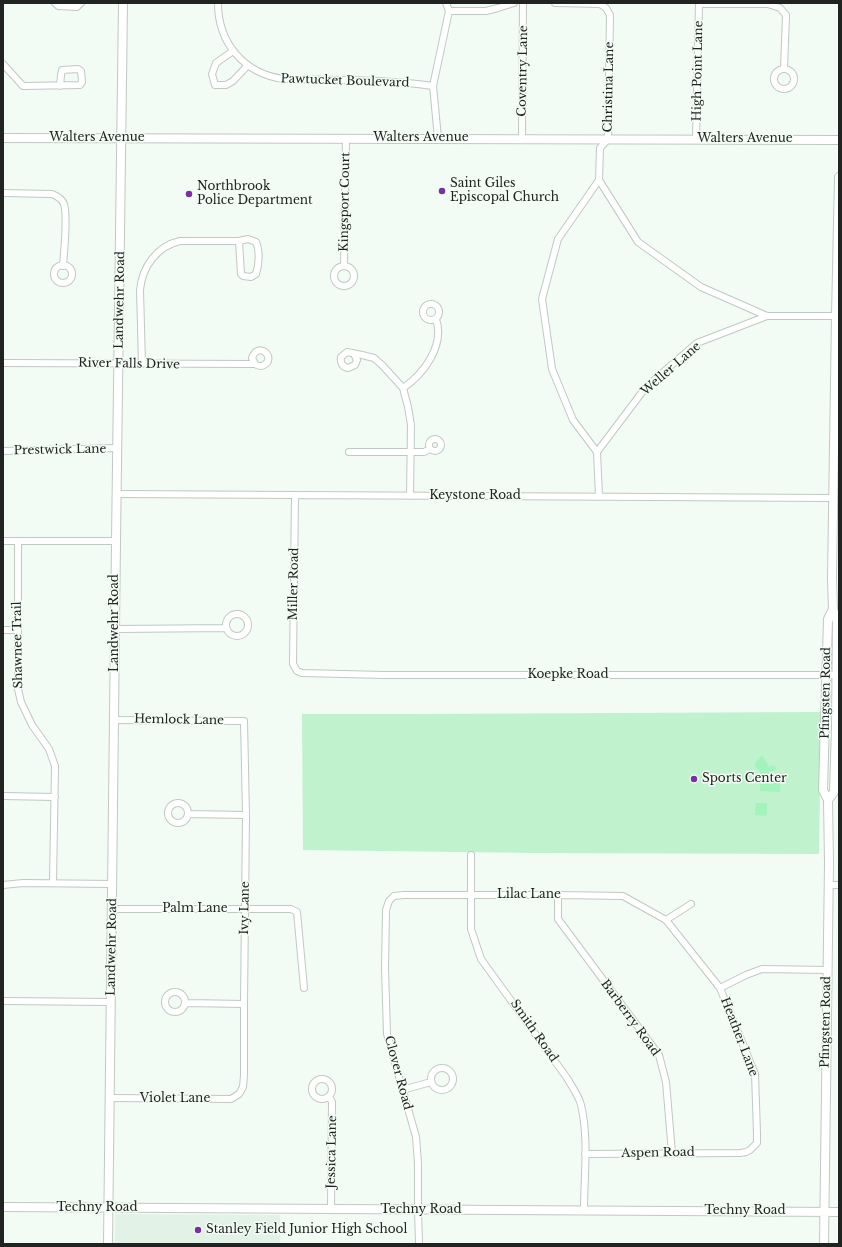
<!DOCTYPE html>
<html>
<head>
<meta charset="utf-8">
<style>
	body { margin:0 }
	#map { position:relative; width:842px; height:1247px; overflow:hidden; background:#f2fcf5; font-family:"Libre Baskerville",serif }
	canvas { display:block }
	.frame { position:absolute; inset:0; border:4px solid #202321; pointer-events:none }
</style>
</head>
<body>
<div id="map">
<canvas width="842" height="1247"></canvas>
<div class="frame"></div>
</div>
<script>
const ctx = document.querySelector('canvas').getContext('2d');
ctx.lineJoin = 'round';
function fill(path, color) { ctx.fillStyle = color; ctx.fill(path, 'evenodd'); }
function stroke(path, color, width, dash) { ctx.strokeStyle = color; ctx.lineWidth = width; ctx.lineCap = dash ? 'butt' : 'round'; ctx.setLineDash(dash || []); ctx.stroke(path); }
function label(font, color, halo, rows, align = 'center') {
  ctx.font = font + ' "Libre Baskerville",serif'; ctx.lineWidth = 3; ctx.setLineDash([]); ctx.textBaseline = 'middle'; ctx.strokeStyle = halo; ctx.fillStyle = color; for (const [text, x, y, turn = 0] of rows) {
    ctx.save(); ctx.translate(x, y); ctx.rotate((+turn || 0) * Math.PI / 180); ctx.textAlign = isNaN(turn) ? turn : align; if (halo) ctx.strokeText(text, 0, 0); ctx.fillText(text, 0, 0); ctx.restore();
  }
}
const built = new Path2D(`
	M115,1214L280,1215V1244H115Z`);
const green = new Path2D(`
	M821,712L819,854L537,853L303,850L302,714H415Z`);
const water = new Path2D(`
	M762,755L769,766L768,768L772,765L776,767L775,771H769V778L778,779V777H781L780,792L760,791V772L754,765Z
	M756,803H767V816L755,815Z`);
const street = new Path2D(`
	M55,3L58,6L77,7L81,3
	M218,3C218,43 244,74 284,79C334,80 384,79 433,86
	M555,3L600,4L606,8L610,15L608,139L600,148L599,180L558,239L542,299L552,369L573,420L597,452L599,496
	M699,4H768L780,8L786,15L784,69
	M449,11H486L498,8L514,3
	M233,51L216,63L212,74L215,85H226L233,81L248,65
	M3,64L23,86L80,85L82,82L81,71L78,69L62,70L61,75L60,86
	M774 79a10 10 0 1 1 20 0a10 10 0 1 1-20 0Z
	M438,138L433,86L449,11L446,3
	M522,139L523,3
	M696,139L699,3
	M599,180L638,242L701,287L767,316H836
	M3,193L52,194C57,196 62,199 64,204C68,217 64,251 63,266
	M54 274a9 9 0 1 1 18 0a9 9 0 1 1-18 0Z
	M334 276a10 10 0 1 1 20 0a10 10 0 1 1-20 0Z
	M344,266L346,138
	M423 312a8 8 0 1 1 16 0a8 8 0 1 1-16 0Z
	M354,354L357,360L355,365L348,368C342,367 340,362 341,357L347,352L362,355L374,358L382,365L403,388L408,407L411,425L410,496
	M3,363L255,364C258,366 261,367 264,365C277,358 258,340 252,358L255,364
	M142,364L140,290C142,267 157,246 180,241H239L248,239L256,242C260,251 259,265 256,274L251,277L243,276L241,274L239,241
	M403,388C424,374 445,345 436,319
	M429 445a6 6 0 1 1 12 0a6 6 0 1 1-12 0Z
	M3,451L118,448
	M349,452H424L430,449
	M597,452L646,387L697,343L767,316
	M116,494L833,498
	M295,495L293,664L297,671L302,673L384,675H839
	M3,541H116
	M18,541V689L21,702L32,725L49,749L55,766L53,883
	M226 625a11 11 0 1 1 22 0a11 11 0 1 1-22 0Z
	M116,629L226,628
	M3,630H17
	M3,796L55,797
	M168 813a10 10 0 1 1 20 0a10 10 0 1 1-20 0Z
	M188,814L246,815
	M471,855V929L481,959L567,1078C572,1087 579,1096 581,1105C589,1138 584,1177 584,1210
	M3,885L23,883L113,884
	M828,885H839
	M558,895V919L659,1055L666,1082L672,1153
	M113,909H291L297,912L304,988
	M666,920L691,904
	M720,988L746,975L762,969L827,970
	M165 1002a10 10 0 1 1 20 0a10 10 0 1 1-20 0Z
	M3,1001L111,1002
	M186,1003L244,1004
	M431 1079a11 11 0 1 1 22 0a11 11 0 1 1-22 0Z
	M312 1089a10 10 0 1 1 20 0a10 10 0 1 1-20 0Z
	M402,1090L431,1082
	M329,1096L332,1102L331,1209
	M110,1098L231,1099L239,1094L243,1087L244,1075V1004L246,815L244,721L115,720
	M419,1244L418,1210V1163L416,1137L387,1034L385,968L386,910L389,901L394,896L404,895H558L623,896L666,920L720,988L755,1074L757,1133V1143L750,1150L746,1152L740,1153L585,1154`);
const secondary = new Path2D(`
	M3,138L839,140
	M828,800L834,792L836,727L837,622L833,609L832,578L836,316L839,177
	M3,1207L839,1212
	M108,1244L116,541L123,3
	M824,1244L829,863L828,800L823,790L828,619L833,609`);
const markers = [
	[442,191,4,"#7830a3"],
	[189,194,4,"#7830a3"],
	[694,779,4,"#7830a3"],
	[198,1230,4,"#7830a3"]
];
const streetNames = [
	["Coventry Lane",523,71,-89],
	["High Point Lane",698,71,-89],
	["Pawtucket Boulevard",345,81,2],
	["Christina Lane",609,87,-89],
	["Walters Avenue",97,138],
	["Walters Avenue",421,138],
	["Walters Avenue",745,139],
	["Kingsport Court",345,202,-89],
	["Landwehr Road",120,300,-89],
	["River Falls Drive",129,364,1],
	["Weller Lane",671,369,-41],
	["Prestwick Lane",60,450,-1],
	["Keystone Road",475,496],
	["Miller Road",294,584,-89],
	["Landwehr Road",115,623,-90],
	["Shawnee Trail",18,645,-91],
	["Koepke Road",568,675],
	["Pfingsten Road",826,693,-89],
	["Hemlock Lane",179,720,1],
	["Lilac Lane",529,895],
	["Ivy Lane",245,908,-89],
	["Palm Lane",195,909],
	["Landwehr Road",112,947,-89],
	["Barberry Road",630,1018,54],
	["Pfingsten Road",826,1022,-89],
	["Smith Road",534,1031,55],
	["Heather Lane",739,1037,69],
	["Clover Road",398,1073,75],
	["Violet Lane",175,1099],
	["Jessica Lane",332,1152,-89],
	["Aspen Road",658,1153,-1],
	["Techny Road",97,1208],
	["Techny Road",421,1210],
	["Techny Road",745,1211]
];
const poiNames = [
	["Saint Giles",450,184],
	["Episcopal Church",450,198],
	["Northbrook",197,187],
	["Police Department",197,201],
	["Sports Center",702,779],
	["Stanley Field Junior High School",206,1230]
];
fill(built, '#e2f2e6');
fill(green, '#bff2cd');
fill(water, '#a3f4bc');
stroke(street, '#bfc9c2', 8);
stroke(secondary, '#bfc9c2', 10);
stroke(street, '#fff', 6);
stroke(secondary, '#fff', 8);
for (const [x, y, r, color] of markers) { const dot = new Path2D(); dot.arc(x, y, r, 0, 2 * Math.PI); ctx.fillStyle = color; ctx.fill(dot); stroke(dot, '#f2fcf5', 1.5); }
label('12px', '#202321', '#f2fcf5', streetNames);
label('12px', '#202321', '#f2fcf5', poiNames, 'left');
</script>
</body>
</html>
